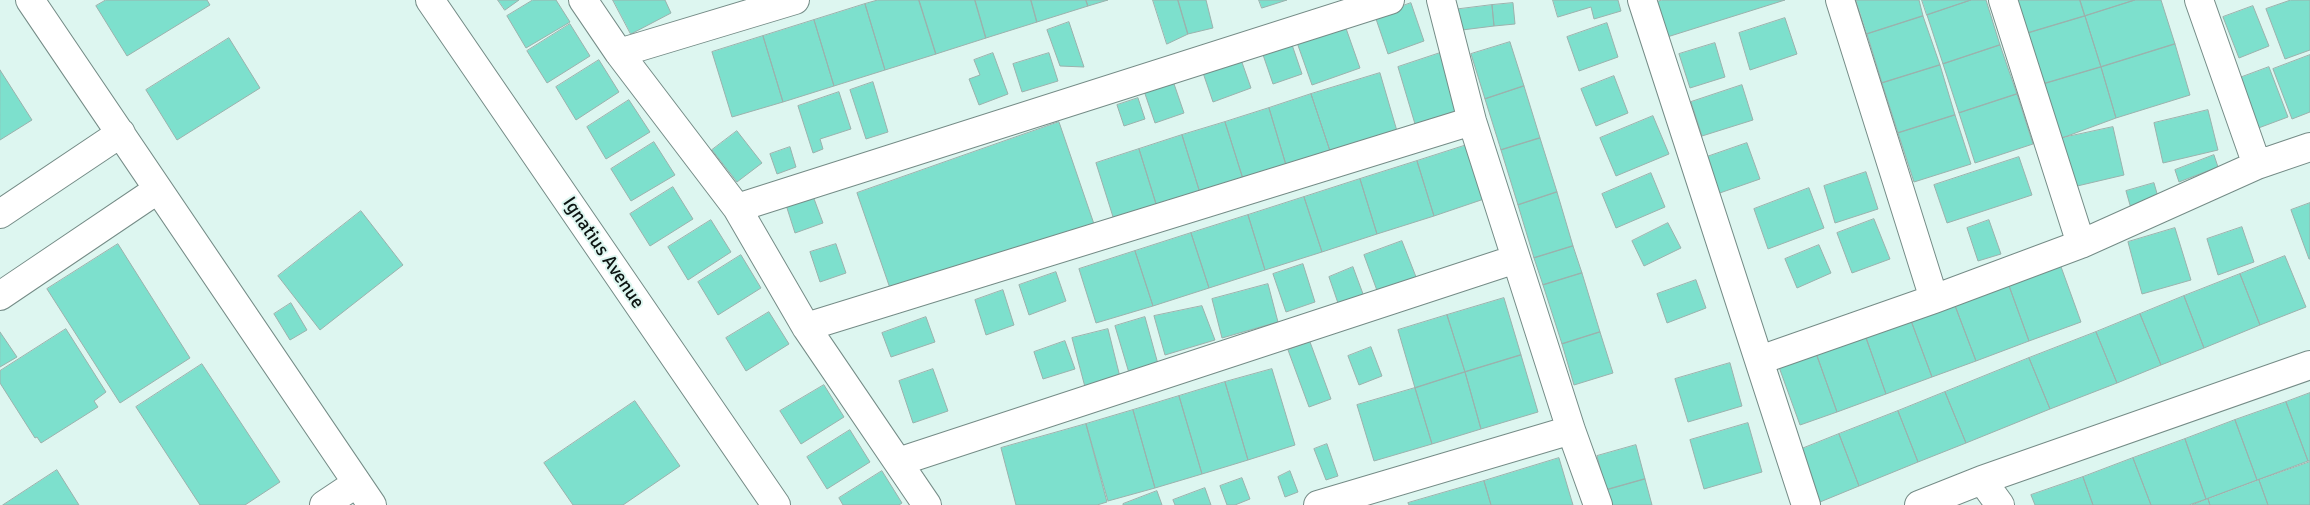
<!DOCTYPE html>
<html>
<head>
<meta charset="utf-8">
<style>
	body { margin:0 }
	canvas { display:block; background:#ddf6f0 }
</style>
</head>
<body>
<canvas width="2310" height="505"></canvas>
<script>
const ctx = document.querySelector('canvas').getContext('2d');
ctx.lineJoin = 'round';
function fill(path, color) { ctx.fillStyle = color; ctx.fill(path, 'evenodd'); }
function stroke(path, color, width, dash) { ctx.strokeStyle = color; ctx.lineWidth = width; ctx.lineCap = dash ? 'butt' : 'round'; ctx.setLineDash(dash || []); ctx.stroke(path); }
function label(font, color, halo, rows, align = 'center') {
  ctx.font = font + ' Signika,sans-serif'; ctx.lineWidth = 4; ctx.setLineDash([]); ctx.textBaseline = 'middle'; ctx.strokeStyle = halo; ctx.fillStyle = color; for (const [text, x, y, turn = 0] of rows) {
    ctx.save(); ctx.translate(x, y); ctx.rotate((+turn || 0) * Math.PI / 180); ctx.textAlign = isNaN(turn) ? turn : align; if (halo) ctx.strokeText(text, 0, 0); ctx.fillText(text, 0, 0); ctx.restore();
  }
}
const building = new Path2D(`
	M106,0H207L210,5L127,56L96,6Z
	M498,0H519L505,10Z
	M533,0H556L570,22L526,48L507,16Z
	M613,0H665L671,13L631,34Z
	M878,0H919L936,54L885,70L865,4Z
	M919,0H975L986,38L936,54Z
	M975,0H1031L1037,22L986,38Z
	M1031,0H1086L1088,6L1037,22Z
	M1086,0H1108L1088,6Z
	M1153,0H1178L1188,34L1167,44Z
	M1178,0H1206L1213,28L1188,34Z
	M1259,0H1287L1262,8Z
	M1553,0H1618L1621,11L1594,19L1591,7L1558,17Z
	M1662,0H1785L1664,38L1654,3Z
	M1856,0H1919L1923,16L1867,34Z
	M1922,0H1971L1927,15Z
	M1971,0H1986L2000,45L1943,64L1927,15Z
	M2006,0H2080L2085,16L2018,36Z
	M2080,0H2135L2085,16Z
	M2135,0H2161L2175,44L2101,67L2085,16Z
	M2291,0H2310V50L2285,59L2266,9Z
	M1411,3L1424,41L1388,54L1375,16Z
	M1513,3L1515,24L1494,26L1492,5Z
	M865,4L885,70L834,86L814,20Z
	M1492,5L1494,26L1454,31L1452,10Z
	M2253,6L2269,46L2239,58L2223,17Z
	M1923,16L1940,65L1882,83L1867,34Z
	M2085,16L2101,67L2033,87L2018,36Z
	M1342,17L1360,68L1312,85L1294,34Z
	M1785,18L1797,54L1750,70L1739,33Z
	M814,20L834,86L783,102L763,36Z
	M1069,22L1084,67L1060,66L1047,30Z
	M1607,23L1618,57L1579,71L1567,37Z
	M570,24L590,56L547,83L527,51Z
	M1288,33L1302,74L1273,84L1259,43Z
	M763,36L783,102L732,117L712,52Z
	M229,38L260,88L177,140L146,90Z
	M1510,42L1524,86L1485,99L1471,54Z
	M1715,43L1725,77L1690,88L1679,54Z
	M2175,44L2190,95L2116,118L2101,67Z
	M2000,45L2017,94L1959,113L1943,64Z
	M1238,51L1251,88L1213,102L1200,64Z
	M993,53L1008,94L979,105L969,79L980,75L974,60Z
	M1049,53L1058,81L1022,92L1013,64Z
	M1440,53L1459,110L1415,124L1398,67Z
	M2310,55V112L2292,119L2273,69Z
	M599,60L619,92L576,120L556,87Z
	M1940,65L1955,115L1898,133L1882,83Z
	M2101,67L2116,118L2062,138L2033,87Z
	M2269,67L2288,117L2245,133L2226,83Z
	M0,70L32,120L0,140Z
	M1380,73L1397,131L1330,151L1311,94Z
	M1171,75L1184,113L1155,123L1142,85Z
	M1614,76L1628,113L1596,126L1581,89Z
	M873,82L888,132L866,139L850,90Z
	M1742,85L1753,120L1702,136L1691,102Z
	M1524,86L1540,138L1501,150L1485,99Z
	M839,92L851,129L820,139L823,149L813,153L798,106Z
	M1311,94L1330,151L1286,165L1269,108Z
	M2017,94L2033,144L1975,163L1959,113Z
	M1138,98L1145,119L1124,126L1117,105Z
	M629,100L650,132L606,159L587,127Z
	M1269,108L1286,165L1243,179L1225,122Z
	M2208,110L2218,150L2163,163L2154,123Z
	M1955,115L1971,164L1914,182L1898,133Z
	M1653,116L1669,154L1616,176L1600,138Z
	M1059,122L1094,224L892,294L857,193Z
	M1225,122L1243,179L1200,193L1182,135Z
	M2113,127L2124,175L2073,187L2062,138Z
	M737,131L762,163L737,182L712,150Z
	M1182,135L1200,193L1157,207L1139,149Z
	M1540,138L1557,192L1518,205L1501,150Z
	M654,142L675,175L631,201L611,169Z
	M1473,143L1490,197L1434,216L1417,161Z
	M1747,143L1760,179L1714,195L1701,159Z
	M790,147L796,167L777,174L770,154Z
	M1139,149L1157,207L1114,220L1096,163Z
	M2214,155L2218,167L2179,182L2175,170Z
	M2019,157L2032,195L1947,223L1934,185Z
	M1417,161L1434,216L1377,234L1360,179Z
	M1866,172L1878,209L1835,223L1824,186Z
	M1651,173L1665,207L1616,228L1602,194Z
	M1360,179L1377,234L1322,252L1304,197Z
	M2154,183L2160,204L2132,212L2126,191Z
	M673,187L693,219L650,246L630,214Z
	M1809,188L1824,228L1768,249L1754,209Z
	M1557,192L1573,246L1534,258L1518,205Z
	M813,196L823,223L795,233L786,205Z
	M1304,197L1322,252L1265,270L1248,215Z
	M2310,203V259H2309L2291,210Z
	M361,211L403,265L320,330L278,276Z
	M1248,215L1265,270L1209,288L1191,233Z
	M1874,219L1890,259L1852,273L1837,233Z
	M711,220L731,252L688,280L668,247Z
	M1989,220L2001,254L1978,261L1967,228Z
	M1668,223L1681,248L1644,266L1632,241Z
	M2242,227L2254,262L2218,275L2207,239Z
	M2175,228L2191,280L2142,294L2128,242Z
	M1191,233L1209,288L1153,306L1135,251Z
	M1402,241L1418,282L1379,296L1364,255Z
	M118,244L190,358L120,403L47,289Z
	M836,244L846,273L820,282L810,252Z
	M1819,245L1831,273L1797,288L1785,259Z
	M1573,246L1582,273L1543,285L1534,258Z
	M1135,251L1153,306L1096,323L1079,269Z
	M741,255L761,288L718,315L698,282Z
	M2285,256L2306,307L2260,325L2240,274Z
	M1303,264L1315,302L1286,312L1273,274Z
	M2060,264L2081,322L2029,341L2008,283Z
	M1353,267L1366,302L1340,309L1329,277Z
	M1056,272L1066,301L1029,315L1019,285Z
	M1582,273L1600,332L1562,344L1543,285Z
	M2240,274L2260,325L2204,348L2184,296Z
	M1696,280L1706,308L1667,323L1657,294Z
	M2008,283L2029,341L1976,361L1954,303Z
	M1268,284L1278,322L1222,338L1212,299Z
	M1003,290L1014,325L986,335L975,300Z
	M2184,296L2204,348L2161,365L2140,314Z
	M1504,298L1521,355L1465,372L1447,315Z
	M291,303L307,330L290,340L274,314Z
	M1954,303L1976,361L1932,377L1910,318Z
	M1202,306L1215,340L1165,355L1154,316Z
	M769,312L789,344L746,371L726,338Z
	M2140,314L2161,365L2117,383L2096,332Z
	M1447,315L1465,372L1415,388L1398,330Z
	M926,317L935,342L891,357L882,333Z
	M1145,317L1158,364L1129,373L1115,326Z
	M1910,318L1932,377L1886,394L1865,335Z
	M66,329L106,392L94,401L98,407L41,443L37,437L35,438L0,383V371Z
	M1108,329L1120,377L1085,387L1072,338Z
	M0,332L17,357L0,367Z
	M1600,332L1613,373L1574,385L1562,344Z
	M2096,332L2117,383L2050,409L2029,358Z
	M1865,335L1886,394L1837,412L1816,353Z
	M1065,341L1075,369L1043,379L1034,352Z
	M1310,342L1331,399L1309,407L1288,350Z
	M1371,347L1382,376L1359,385L1348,356Z
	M1816,353L1837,412L1800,425L1779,367Z
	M1521,355L1538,412L1481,429L1465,372Z
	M2029,358L2050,409L1966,443L1945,392Z
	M1730,363L1742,406L1688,422L1675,379Z
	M202,364L280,482L245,505H200L136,407Z
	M933,369L948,411L913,423L899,381Z
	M1272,369L1295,445L1248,460L1225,382Z
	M1465,372L1481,429L1432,444L1415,388Z
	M1225,382L1248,460L1202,474L1179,396Z
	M824,385L844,417L801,444L780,411Z
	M1415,388L1432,444L1374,461L1357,405Z
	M1945,392L1966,443L1918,462L1898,411Z
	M2310,393V461H2308L2286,402Z
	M1179,396L1202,474L1155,488L1133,410Z
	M635,401L680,466L623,505H573L544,463Z
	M2286,402L2308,461L2257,480L2235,420Z
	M1133,410L1155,488L1108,501L1086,424Z
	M1898,411L1918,462L1859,486L1839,434Z
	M2235,420L2257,480L2206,499L2185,439Z
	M1748,423L1762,472L1704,489L1690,440Z
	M1086,424L1107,502L1097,505H1016L1001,448Z
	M850,430L870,462L827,489L807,457Z
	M1839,434L1859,486L1820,502L1799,450Z
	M2185,439L2206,499L2189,505H2151L2133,458Z
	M1327,444L1338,476L1326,480L1314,449Z
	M1636,445L1645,479L1606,490L1597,456Z
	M1559,458L1573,505H1491L1484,481Z
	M2133,458L2151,505H2093L2083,477Z
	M2310,462V505H2268L2259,480Z
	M57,470L79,505H3Z
	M882,471L902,503L899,505H843L839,498Z
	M1290,471L1298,492L1285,497L1278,477Z
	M2083,477L2093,505H2035L2031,495Z
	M1242,478L1250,499L1235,505H1227L1220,486Z
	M1645,479L1652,505H1610L1606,490Z
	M2259,480L2268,505H2210L2208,499Z
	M1484,481L1491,505H1409L1408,503Z
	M1205,488L1211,505H1175L1173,500Z
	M1157,491L1162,505H1123V504Z
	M2208,499L2210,505H2192Z`);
const street = new Path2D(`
	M30,0L372,505
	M583,0L619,53L737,208L806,327L927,505
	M1441,0L1472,121L1571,430L1598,505
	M1642,0L1806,505
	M1840,0L1934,299
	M2003,0L2081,244
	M2199,0L2257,165
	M619,53L795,0
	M737,208L1390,0
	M0,214L121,133
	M0,296L157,190
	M806,327L1472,121
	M1760,360L1934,299L2081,244L2257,165L2310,147
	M898,462L1516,259
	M1982,480L2000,505
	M324,505L357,483
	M1318,505L1571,430
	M1919,505L1982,480L2310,365`);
const secondary = new Path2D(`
	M430,0L776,505`);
const streetNames = [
	["Ignatius Avenue",603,253,56]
];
fill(building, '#7de0cd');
stroke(building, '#9bb2ad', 1);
stroke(street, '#758c87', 30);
stroke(secondary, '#758c87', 30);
stroke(street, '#fff', 28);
stroke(secondary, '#fff', 28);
label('19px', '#0c1412', '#ddf6f0', streetNames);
</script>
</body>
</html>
